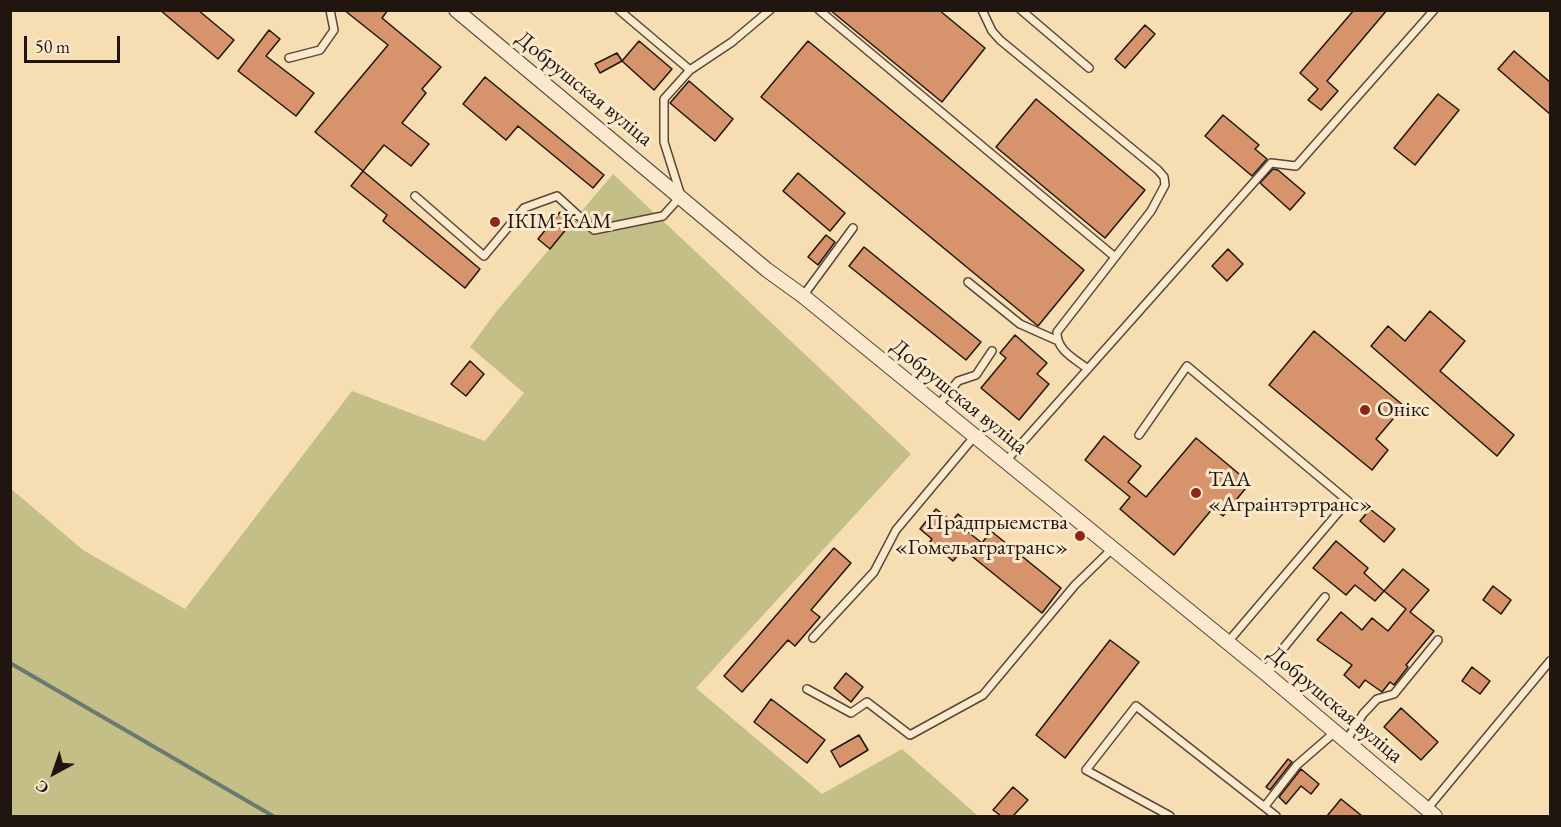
<!DOCTYPE html>
<html>
<head>
<meta charset="utf-8">
<style>
	body { margin:0 }
	#map { position:relative; width:1561px; height:827px; overflow:hidden; background:#f7ddb2; font-family:"EB Garamond",serif }
	canvas { display:block }
	.frame { position:absolute; inset:0; border:12px solid #21160f; pointer-events:none }
	.north { position:absolute; left:24px; top:743px; width:60px; height:60px; -webkit-text-stroke:4px #fae9cd; paint-order:stroke; rotate:220deg; font-size:16px; font-weight:700; line-height:24px; text-align:center; color:#21160f }
	.north::after { content:''; display:block; margin:auto; width:21px; height:27px; background:#21160f; clip-path:polygon(50% 0,100% 100%,50% 72%,0 100%) }
	.scale { position:absolute; left:24px; top:36px; width:96px; height:27px; box-sizing:border-box; border:3px solid #21160f; border-top:0; padding-left:8px; font-size:18px; line-height:21px; white-space:nowrap; color:#21160f; -webkit-text-stroke:4px #fae9cd; paint-order:stroke }
</style>
</head>
<body>
<div id="map">
<canvas width="1561" height="827"></canvas>
<div class="frame"></div>
<div class="north">С</div>
<div class="scale">50 m</div>
</div>
<script>
const ctx = document.querySelector('canvas').getContext('2d');
ctx.lineJoin = 'round';
function fill(path, color) { ctx.fillStyle = color; ctx.fill(path, 'evenodd'); }
function stroke(path, color, width, dash) { ctx.strokeStyle = color; ctx.lineWidth = width; ctx.lineCap = dash ? 'butt' : 'round'; ctx.setLineDash(dash || []); ctx.stroke(path); }
function label(font, color, halo, rows, align = 'center') {
  ctx.font = font + ' "EB Garamond",serif'; ctx.lineWidth = 6; ctx.setLineDash([]); ctx.textBaseline = 'middle'; ctx.strokeStyle = halo; ctx.fillStyle = color; for (const [text, x, y, turn = 0] of rows) {
    ctx.save(); ctx.translate(x, y); ctx.rotate((+turn || 0) * Math.PI / 180); ctx.textAlign = isNaN(turn) ? turn : align; if (halo) ctx.strokeText(text, 0, 0); ctx.fillText(text, 0, 0); ctx.restore();
  }
}
const green = new Path2D(`
	M613,174L911,454L696,688L822,794L902,749L978,816H11L10,488L83,550L185,609L352,391L485,441L524,393L470,347L496,312Z`);
const stream = new Path2D(`
	M10,663L273,816`);
const building = new Path2D(`
	M160,10H198L234,40L218,59Z
	M344,10H388L382,18L441,67L422,89L426,93L402,123L429,144L411,166L384,145L363,171L315,132L388,45Z
	M830,10H939L985,48L942,102Z
	M1354,10H1387L1327,81L1338,91L1321,110L1308,100L1318,89L1300,73Z
	M1145,25L1155,34L1125,68L1115,59Z
	M269,30L280,39L266,56L314,93L296,116L238,71Z
	M639,41L672,69L654,90L622,61Z
	M808,41L1084,270L1038,326L761,97Z
	M1514,51L1551,83V115L1498,69Z
	M617,53L622,61L600,73L595,64Z
	M485,77L604,175L593,188L518,126L506,140L463,104Z
	M689,81L733,119L715,141L670,103Z
	M1438,94L1459,110L1415,165L1394,148Z
	M1036,99L1145,190L1105,238L996,147Z
	M1223,115L1259,145L1255,149L1267,159L1252,176L1205,136Z
	M1273,169L1278,170L1305,193L1290,210L1260,183Z
	M363,171L480,269L465,288L383,221L387,215L351,186Z
	M798,173L845,213L830,231L783,191Z
	M560,212L572,222L550,249L538,239Z
	M826,235L835,242L818,265L808,257Z
	M864,247L981,342L966,360L849,266Z
	M1228,249L1243,264L1227,281L1212,266Z
	M1430,311L1465,341L1440,371L1514,435L1497,456L1371,346L1388,326L1405,341Z
	M1314,331L1404,406L1376,439L1388,450L1372,470L1269,385Z
	M1015,335L1047,363L1037,374L1049,384L1019,420L981,388L1006,358L1000,353Z
	M470,361L484,374L466,396L451,384Z
	M1104,436L1141,466L1128,482L1146,497L1196,438L1250,483L1223,516L1213,508L1174,555L1120,509L1130,497L1085,460Z
	M936,509L952,521L958,514L967,522L963,528L982,543L991,531L1061,588L1042,613L963,549L953,561L941,551L937,555L927,546L932,539L920,529Z
	M1370,509L1395,529L1384,542L1360,521Z
	M1336,541L1368,568L1364,573L1384,591L1403,569L1429,590L1410,612L1434,631L1406,665L1408,667L1394,685L1390,682L1382,692L1365,680L1359,688L1344,675L1352,665L1317,640L1341,612L1362,630L1372,618L1388,631L1406,609L1384,591L1375,601L1355,585L1346,595L1313,568Z
	M834,548L851,563L811,610L820,617L795,646L788,640L742,692L724,676Z
	M1493,586L1511,600L1501,614L1483,600Z
	M1110,640L1139,662L1065,758L1036,735Z
	M1472,667L1490,681L1480,694L1462,681Z
	M846,673L863,687L851,702L834,688Z
	M771,699L825,740L807,763L754,722Z
	M1401,708L1438,742L1421,760L1384,727Z
	M859,735L868,750L840,767L831,751Z
	M1288,759L1292,762L1270,790L1266,787Z
	M1301,769L1319,784L1311,794L1301,786L1286,804L1279,797Z
	M1013,787L1028,800L1013,816H1001L993,810Z
	M1341,799L1362,816H1327Z`);
const lane = new Path2D(`
	M619,10L690,70
	M819,10L1115,257
	M982,10L992,31L1000,40L1158,170L1164,177L1165,185L1151,211L1057,332C1056,350 1075,359 1088,369
	M1021,10L1089,68
	M289,58L320,50L334,30L330,10
	M415,196L484,256L524,208L557,196L594,230L663,216L681,196L664,142V99L690,70L732,42L770,10
	M968,282L1020,324L1056,340
	M803,296L853,228
	M937,407L958,381L976,375L992,351
	M1139,435L1187,366L1348,501L1227,643
	M1005,462L1271,163L1296,166L1434,10
	M813,638L874,572L896,530L974,437
	M1264,672L1325,597
	M807,689L851,713L867,702L910,735L983,695L1075,585L1112,549
	M1346,741L1363,714L1377,699L1394,694L1438,640
	M1265,806L1297,765L1335,732
	M1427,809L1550,661
	M1170,816L1086,770L1136,706L1276,816`);
const street = new Path2D(`
	M456,10L767,270L803,296L1264,672L1435,816`);
const markers = [
	[495,222,6,"#8f2418"],
	[1365,410,6,"#8f2418"],
	[1196,493,6,"#8f2418"],
	[1080,536,6,"#8f2418"]
];
const streetNames = [
	["Добрушская вуліца",584,89,39],
	["Добрушская вуліца",959,397,39],
	["Добрушская вуліца",1335,705,40]
];
const poiNames = [
	["ІКІМ-КАМ",507,222],
	["Онікс",1377,410],
	["ТАА",1208,480],
	["«Аграінтэртранс»",1208,505],
	["Прадпрыемства",1068,523,"right"],
	["«Гомельагратранс»",1068,548,"right"]
];
fill(green, '#c4bf87');
stroke(stream, '#6c7970', 4);
fill(building, '#d7936b');
stroke(building, '#21160f', 1.5);
stroke(lane, '#564838', 10);
stroke(street, '#564838', 16);
stroke(lane, '#fae9cd', 7);
stroke(street, '#fae9cd', 14);
for (const [x, y, r, color] of markers) { const dot = new Path2D(); dot.arc(x, y, r, 0, 2 * Math.PI); ctx.fillStyle = color; ctx.fill(dot); stroke(dot, '#fae9cd', 2); }
label('22px', '#21160f', '#fae9cd', streetNames);
label('22px', '#21160f', '#fae9cd', poiNames, 'left');
</script>
</body>
</html>
